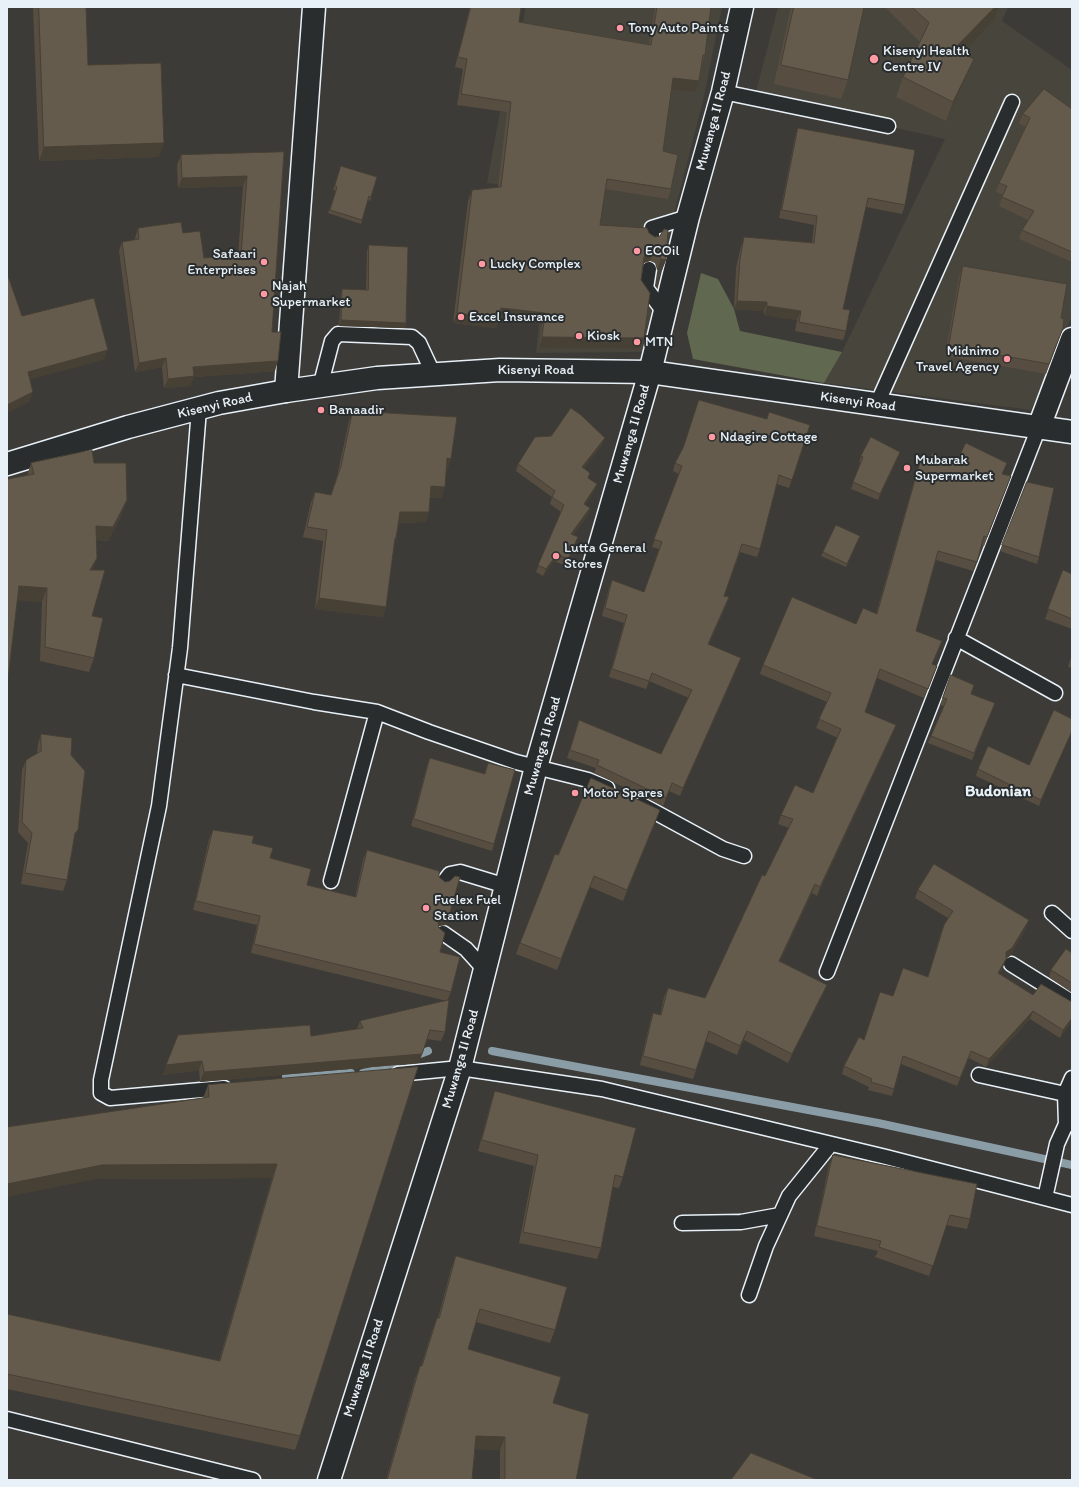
<!DOCTYPE html>
<html>
<head>
<meta charset="utf-8">
<style>
	body { margin:0 }
	#map { position:relative; width:1079px; height:1487px; overflow:hidden; background:#3c3b37; font-family:Itim,sans-serif }
	canvas { display:block }
	.frame { position:absolute; inset:0; border:8px solid #e8f1f8; pointer-events:none }
</style>
</head>
<body>
<div id="map">
<canvas width="1079" height="1487"></canvas>
<div class="frame"></div>
</div>
<script>
const ctx = document.querySelector('canvas').getContext('2d');
ctx.lineJoin = 'round';
function fill(path, color) { ctx.fillStyle = color; ctx.fill(path, 'evenodd'); }
function stroke(path, color, width, dash) { ctx.strokeStyle = color; ctx.lineWidth = width; ctx.lineCap = dash ? 'butt' : 'round'; ctx.setLineDash(dash || []); ctx.stroke(path); }
function label(font, color, halo, rows, align = 'center') {
  ctx.font = font + ' Itim,sans-serif'; ctx.lineWidth = 4; ctx.setLineDash([]); ctx.textBaseline = 'middle'; ctx.strokeStyle = halo; ctx.fillStyle = color; for (const [text, x, y, turn = 0] of rows) {
    ctx.save(); ctx.translate(x, y); ctx.rotate((+turn || 0) * Math.PI / 180); ctx.textAlign = isNaN(turn) ? turn : align; if (halo) ctx.strokeText(text, 0, 0); ctx.fillText(text, 0, 0); ctx.restore();
  }
}
const built = new Path2D(`
	M526,7H722L703,101L676,206L642,352L536,353L553,191L487,183L508,67H514Z
	M778,7H1008L1002,21L1072,70V316L1031,410L824,383L842,352L945,139L755,96Z`);
const green = new Path2D(`
	M701,273L718,279L734,309L740,331L842,352L824,383L693,359L687,333Z`);
const stream = new Path2D(`
	M492,1051L878,1123L1072,1165
	M412,1057L428,1051
	M363,1073L368,1072L397,1062
	M286,1076L351,1073`);
const service = new Path2D(`
	M723,92L888,126
	M652,239V228L688,217
	M649,269L646,288L664,312
	M320,387L332,341L338,334L412,337L419,343L433,373
	M877,404L1012,102
	M199,409L180,648L159,806L101,1080V1093L110,1098L224,1088
	M956,638L1055,693
	M176,675L314,702L377,712L429,732L516,762L588,780L607,788
	M642,805L723,849L744,856
	M331,881L377,712
	M443,883L450,874L460,872L506,886
	M1052,913L1072,931
	M443,933L466,949L485,970
	M1011,964L1072,1002
	M827,972L1039,427
	M398,1074L460,1068L602,1089L886,1157L1072,1205
	M979,1075L1065,1094L1066,1124H1072
	M1065,1094L1072,1078
	M1045,1198L1057,1144L1066,1124
	M682,1223L741,1222L780,1215
	M749,1295L766,1246L789,1196L831,1144
	M7,1419L253,1480`);
const minor = new Path2D(`
	M286,391L314,7
	M1039,427L1072,339`);
const tertiary = new Path2D(`
	M329,1480L460,1068L536,767L650,372L688,217L723,92L742,7`);
const secondary = new Path2D(`
	M7,464L128,427L219,403L286,391L377,378L500,370L650,372L1072,432`);
const wall = new Path2D(`
	M33,7H86L88,65L159,157L39,161Z
	M470,7H521L519,22L649,44L655,7H711L705,55L702,64L699,81L695,92L672,89L663,151L671,189L668,199L605,189L600,225L649,233L666,260L662,270H657L655,263L650,261L644,263L641,280L644,338L640,349L539,348L542,324L500,318L496,328L453,323L468,201L472,190L498,187L507,112L457,105L463,69L455,67Z
	M791,7H864L848,80L841,99L774,84Z
	M885,7H999L994,20L962,53L966,78L946,121L896,97L903,77L920,42Z
	M1072,109V262L1019,239L1022,230L1028,220L999,206L1003,195L996,192L999,183L1025,127L1019,123L1023,114Z
	M798,128L905,205L902,214L866,207L843,309L846,331L843,340L795,331L797,320L764,315V311L734,309L736,268L741,246L744,237L812,243L814,225L779,218L795,137Z
	M284,152L272,332L275,371L194,377L190,386L164,388L162,367L135,372L119,251L122,242L135,240V238L138,228L183,233L204,258L238,256L243,186L178,188L177,165L181,155Z
	M341,166L371,197L370,201L368,200L361,224L328,213L336,191L333,190Z
	M369,245L406,323L405,328L339,326L341,294L342,289L366,290L367,251Z
	M963,266L1061,318L1063,328L1046,374L945,356L959,276Z
	M353,411L448,469H446L445,487L441,498L430,497L429,512L425,522L399,523L396,538L393,546L386,607L382,617L315,609L323,541L303,537L311,502L315,492L331,495L337,476L349,421Z
	M810,425L789,488L777,484L760,549L757,557L740,552L724,596L729,597L726,605L709,644L738,666L680,796L669,791L663,806L594,773L596,768L567,758L579,720L661,754L689,698L649,681L646,689L609,677L624,623L602,616L609,588L612,580L644,592L659,549L652,547L679,474L673,471L675,463Z
	M602,445L584,468L590,473L588,478L597,484L594,491L585,505L590,508L588,515L573,535L578,537L566,566L554,561L543,576L536,572L561,512L550,504L552,497L516,471L518,464Z
	M922,455L930,459L1011,476L984,546L982,545L973,571L936,560L916,631L938,651L932,664L937,666L924,698L877,678L865,712L896,725L892,735L817,896L812,893L780,961L827,985L823,994L788,1063L744,1040L737,1055L706,1041L693,1079L640,1065L650,1022L653,1013L660,1015L664,997L668,988L705,998L789,828L778,824L781,815L813,793L838,738L816,728L827,702L760,674L763,665L856,624L876,614L919,464Z
	M861,456L898,458L878,500L851,489L861,463L859,462Z
	M31,463H94L122,514L108,541L96,540L97,558L92,570V616L94,658L89,672L40,661L42,602L18,600L27,476Z
	M1027,482L1039,557L1037,564L1000,551Z
	M860,536L846,567L821,556L823,552Z
	M1063,570L1072,574V629L1045,619Z
	M1072,654V668L1068,667Z
	M951,675L971,694L992,710L972,760L928,743L944,706L940,705Z
	M1072,719L1039,806L976,776L978,769L1029,765Z
	M41,734L71,755L74,840V841L67,880L63,891L21,884L28,843L18,832L22,770L26,760L37,753L38,744Z
	M430,758L484,774L488,763L494,844L492,851L411,826L427,765Z
	M656,821L623,901L590,887L557,970L516,954L520,943L558,855Z
	M213,830L252,843L270,858L307,885L355,897L363,860L367,850L439,877L449,916L446,925L439,926L440,952L451,992L447,1001L445,1032L441,1041L427,1039L419,1063L200,1082L199,1070L163,1075L178,1035L311,1036L357,1029L360,1021L447,1001L251,953L257,925L193,910L209,839Z
	M918,890L1026,928L1010,956L1006,958L1003,967L999,974L1072,1021L1060,1038L1030,1019L986,1067L969,1058L957,1086L901,1064L894,1089L892,1096L868,1090L869,1087L842,1074L844,1066L864,1040L893,996L928,977L941,932L944,925L948,918L915,898Z
	M1072,953V993L1049,977L1051,970Z
	M418,1067L300,1436L295,1450L7,1389V1314L219,1361L272,1178L97,1179L203,1098L208,1085Z
	M495,1091L623,1177L619,1188L613,1187L601,1248L597,1259L519,1243L534,1166L478,1151L491,1102Z
	M833,1155L970,1219L967,1229L946,1225L929,1276L875,1257L878,1251L814,1236L829,1165Z
	M456,1256L555,1330L550,1343L476,1322L468,1349L553,1403L576,1480H500V1450L475,1449L472,1480H386L415,1379L420,1366H421L432,1331L437,1318H438L451,1269Z`);
const shadedWall = new Path2D(`
	M995,7H999L994,20L947,69L954,49Z
	M974,59L966,78L946,121L953,102Z
	M673,78L699,81L695,92L669,89Z
	M164,143L159,157L39,161L44,147Z
	M247,176L243,186L178,188L182,178Z
	M654,250L650,261L643,263L646,253Z
	M661,259L666,260L662,270H657Z
	M737,301L767,302L764,311L734,309Z
	M767,306L801,311L797,320L764,315Z
	M501,308L545,313L542,324L500,318L496,328L453,323L457,313Z
	M341,320L406,323L405,328L339,326Z
	M542,337L644,338L640,349L539,348Z
	M108,350L104,360L24,381L28,372Z
	M166,358L162,367L135,372L139,363Z
	M278,361L275,371L194,377L190,386L164,388L168,379L193,367Z
	M33,392L29,402L7,413V405Z
	M605,438L602,445L580,474L582,467Z
	M900,452L898,458L878,500L880,494Z
	M447,458L451,459L448,469H443Z
	M597,484L594,491L581,511L584,504Z
	M431,486L445,487L441,498L427,496Z
	M127,500L122,514L108,541L91,540L96,526Z
	M590,508L588,515L569,541L571,534Z
	M400,512H429L425,522L397,523Z
	M557,554L554,561L543,576L546,569Z
	M97,558L92,572L90,570Z
	M19,586L47,588L42,602L14,600Z
	M729,597L726,605L705,652L708,644Z
	M319,598L386,607L382,617L315,609Z
	M741,658L738,666L680,796L683,788Z
	M896,725L892,735L817,896L820,887Z
	M1072,731V732L1039,806L1041,800Z
	M660,810L656,821L623,901L627,890Z
	M78,830L74,840L71,843L75,833Z
	M815,884L812,893L776,970L779,961Z
	M442,916H449L446,925L439,926L435,932L438,923Z
	M1029,920L1026,928L1010,956L1004,960L1006,952Z
	M1006,959L1003,967L995,980L998,973Z
	M827,985L823,994L788,1063L792,1054Z
	M1033,1011L1030,1019L986,1067L989,1059Z
	M1072,1018V1021L1060,1038L1063,1030Z
	M747,1031L744,1040L737,1055L740,1046Z
	M422,1054L419,1063L200,1082L204,1072Z
	M202,1061L199,1070L163,1075L166,1065Z
	M277,1164L272,1178L97,1179L7,1197V1184L102,1165Z
	M476,1436L505,1437L500,1450L471,1449Z`);
const building = new Path2D(`
	M39,7H86L88,65L161,63L164,143L44,147Z
	M471,7H521L519,22L651,45L657,7H711L705,55H703L699,81L673,78L663,151L678,155L671,189L607,179L600,225L647,228L649,233L655,237L660,236L664,229L668,230L666,260L661,259L658,252L654,250L646,253L644,257L641,280L650,293L644,338L542,337L545,313L501,308L500,318L457,313L472,190L501,187L511,102L461,94L467,59L458,57Z
	M794,7H864L848,80L781,65Z
	M912,7H995L954,49L974,59L953,102L903,77L929,23Z
	M1044,89L1072,109V252L1022,230L1034,211L1002,197L1007,186L999,183L1030,118L1023,114Z
	M798,128L915,150L905,205L868,198L843,309L850,310L846,331L799,322L801,311L767,306V302L737,301L740,259L744,237L814,243L817,216L782,210Z
	M284,152L272,332H281L278,361L193,367L194,376L168,379L166,358L139,363L122,242L139,239L138,228L181,222L183,233L200,231L204,258L241,255L247,176L182,178L181,155Z
	M341,166L377,177L371,197L369,196L362,220L330,210L337,187L335,186Z
	M369,245L408,247L406,323L341,320L342,289L368,290Z
	M963,266L1067,284L1061,318L1064,319L1063,328L1049,364L949,346Z
	M7,273L22,316L94,298L108,350L28,372L33,392L7,405Z
	M699,400L767,419L769,412L810,425L792,480L779,475L760,549L742,544L724,596L729,597L708,644L741,658L683,788L672,783L666,798L597,765L599,760L570,750L579,720L661,754L692,690L652,673L649,681L612,669L627,615L605,608L612,580L644,592L662,542L654,539L682,466L675,463L683,448Z
	M571,408L581,415L605,438L582,467L590,473L588,478L597,484L584,504L590,508L571,534L578,537L568,559L557,554L546,569L538,565L564,505L552,497L555,491L518,464L535,437L551,436Z
	M353,411L457,417L451,459L447,458L445,487L431,486L429,512H400L396,538H395L386,607L319,598L327,530L307,527L315,492L331,495L341,466Z
	M871,437L900,452L880,494L853,482L863,457L861,456Z
	M966,443L1007,463L1002,474L1011,476L987,537L984,536L977,562L938,551L916,631L942,641L932,664L937,666L928,689L880,669L865,712L896,725L820,887L815,884L779,961L827,985L792,1054L747,1031L740,1046L709,1031L696,1070L643,1056L653,1013L661,1015L668,988L705,998L762,875L765,876L793,819L781,815L795,785L813,793L841,729L819,719L831,693L763,665L792,597L856,624L863,608L877,614L922,455L930,459L932,453L955,464Z
	M92,450L94,463H126L127,500L113,527L96,526L97,558L90,570H105L92,616L103,618L94,658L45,647L47,588L19,586L7,687V484L8,479L34,474L31,463Z
	M1027,482L1054,488L1039,557L1002,545Z
	M836,525L860,536L847,564L823,552Z
	M1063,570L1072,574V619L1048,609Z
	M951,675L974,685L971,694L995,703L974,753L931,736L947,699L943,698Z
	M1054,710L1072,719V731L1041,800L978,769L988,746L1029,765Z
	M41,734L72,738L71,755L85,771L78,830L75,833L67,880L25,873L32,833L22,822L26,760L41,751Z
	M430,758L485,774L488,763L515,770L494,844L414,819Z
	M591,778L660,810L627,890L594,876L561,959L520,943L555,854L558,855Z
	M213,830L254,836L252,843L273,848L270,858L311,869L307,885L356,897L367,850L439,871V877L445,882L450,881L455,876L460,877L449,916H442L438,923L439,928L445,933L440,952L460,957L451,992L254,944L260,916L196,901Z
	M934,864L1029,920L1012,948L1006,952V959L998,973L1033,995L1041,984L1072,1002V1018L1063,1030L1033,1011L989,1059L971,1051L960,1078L903,1056L894,1089L871,1082L872,1079L844,1066L859,1037L864,1040L880,992L893,996L903,968L928,977L944,925L953,911L918,890Z
	M1066,949L1072,953V983L1051,970Z
	M449,1000L445,1032L430,1030L422,1054L204,1072L202,1061L166,1065L178,1035L310,1025L311,1036L363,1028L360,1021Z
	M418,1067L300,1436L7,1374V1314L220,1361L277,1164L102,1165L7,1184V1127L209,1097L208,1085Z
	M495,1091L636,1128L623,1177L615,1175L601,1248L523,1232L538,1155L482,1140Z
	M833,1155L977,1184L970,1219L950,1215L933,1266L879,1247L881,1241L817,1226Z
	M456,1256L567,1287L555,1330L480,1309L468,1349L561,1377L553,1403L589,1414L576,1480H505V1437L476,1436L472,1480H387L420,1366H422L437,1318H439Z
	M751,1453L818,1480H731Z`);
const markers = [
	[620,28,4,"#ff9aa2"],
	[874,59,5,"#ff9aa2"],
	[637,251,4,"#ff9aa2"],
	[264,262,4,"#ff9aa2"],
	[482,264,4,"#ff9aa2"],
	[264,294,4,"#ff9aa2"],
	[461,317,4,"#ff9aa2"],
	[579,336,4,"#ff9aa2"],
	[637,342,4,"#ff9aa2"],
	[1007,359,4,"#ff9aa2"],
	[321,410,4,"#ff9aa2"],
	[712,437,4,"#ff9aa2"],
	[907,468,4,"#ff9aa2"],
	[556,556,4,"#ff9aa2"],
	[575,793,4,"#ff9aa2"],
	[426,908,4,"#ff9aa2"]
];
const poiNames = [
	["Tony Auto Paints",628,28],
	["Kisenyi Health",883,51],
	["Centre IV",883,67],
	["ECOil",645,251],
	["Safaari",256,254,"right"],
	["Enterprises",256,270,"right"],
	["Lucky Complex",490,264],
	["Najah",272,286],
	["Supermarket",272,302],
	["Excel Insurance",469,317],
	["Kiosk",587,336],
	["MTN",645,342],
	["Midnimo",999,351,"right"],
	["Travel Agency",999,367,"right"],
	["Banaadir",329,410],
	["Ndagire Cottage",720,437],
	["Mubarak",915,460],
	["Supermarket",915,476],
	["Lutta General",564,548],
	["Stores",564,564],
	["Motor Spares",583,793],
	["Fuelex Fuel",434,900],
	["Station",434,916]
];
const streetNames = [
	["Muwanga II Road",714,121,-75],
	["Kisenyi Road",536,370],
	["Kisenyi Road",858,402,8],
	["Kisenyi Road",215,406,-13],
	["Muwanga II Road",632,434,-74],
	["Muwanga II Road",543,746,-74],
	["Muwanga II Road",461,1059,-74],
	["Muwanga II Road",364,1368,-72]
];
const quarterNames = [
	["Budonian",998,792]
];
fill(built, '#48453d');
fill(green, '#606950');
stroke(stream, '#8a9da6', 8);
stroke(service, '#e8f1f8', 17);
stroke(minor, '#e8f1f8', 25);
stroke(tertiary, '#e8f1f8', 25);
stroke(secondary, '#e8f1f8', 25);
stroke(service, '#2a2d2e', 14);
stroke(minor, '#2a2d2e', 22);
stroke(tertiary, '#2a2d2e', 22);
stroke(secondary, '#2a2d2e', 22);
fill(wall, '#574e41');
fill(shadedWall, '#474035');
fill(building, '#655b4c');
stroke(building, '#474035', 1);
for (const [x, y, r, color] of markers) { const dot = new Path2D(); dot.arc(x, y, r, 0, 2 * Math.PI); ctx.fillStyle = color; ctx.fill(dot); stroke(dot, '#2a2d2e', 1.5); }
label('14px', '#e8f1f8', '#2a2d2e', poiNames, 'left');
label('14px', '#e8f1f8', '#2a2d2e', streetNames);
label('bold 16px', '#e8f1f8', '#2a2d2e', quarterNames);
</script>
</body>
</html>
